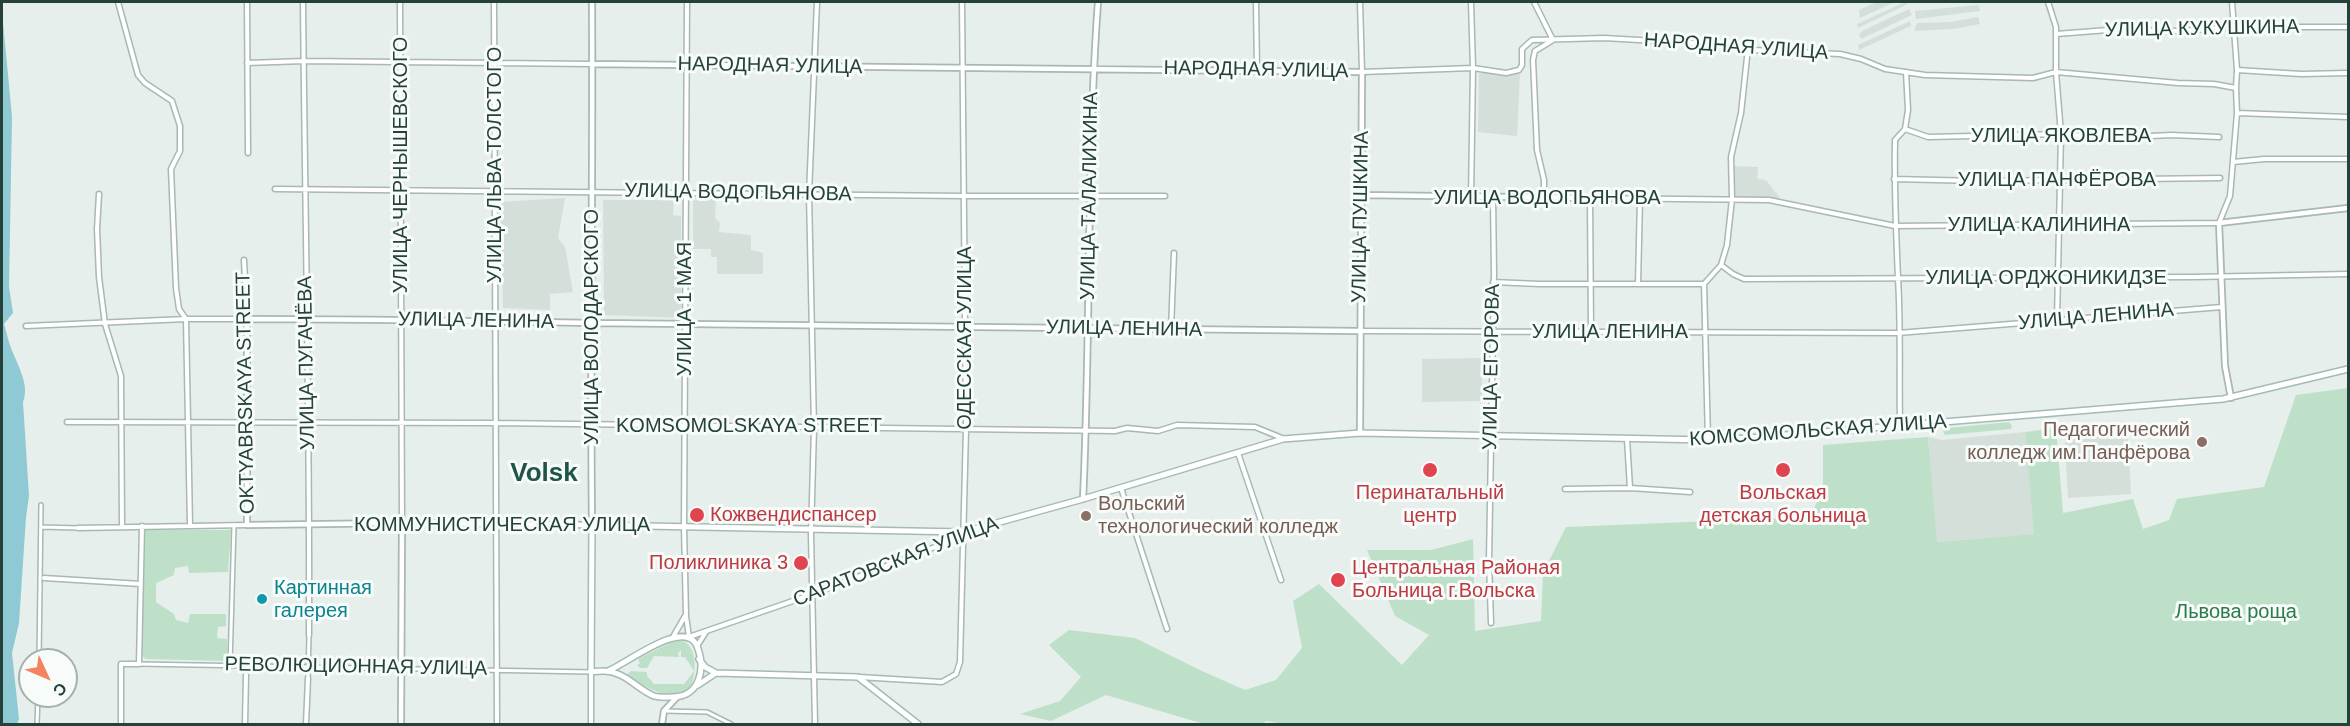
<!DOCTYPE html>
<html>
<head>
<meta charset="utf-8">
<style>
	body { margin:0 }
	#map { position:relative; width:2350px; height:726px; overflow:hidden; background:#e6efeb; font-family:Arial,sans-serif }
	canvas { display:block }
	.frame { position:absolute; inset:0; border:3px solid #24423a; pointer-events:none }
	.north { position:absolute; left:18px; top:648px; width:60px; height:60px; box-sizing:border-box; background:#f7fbf9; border:2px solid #a3b1ad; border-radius:50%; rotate:134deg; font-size:16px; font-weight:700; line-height:24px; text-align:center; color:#24423a }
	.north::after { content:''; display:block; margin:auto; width:21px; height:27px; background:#f4845f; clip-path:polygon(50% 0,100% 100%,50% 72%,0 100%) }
</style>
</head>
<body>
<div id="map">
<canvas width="2350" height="726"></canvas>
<div class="frame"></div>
<div class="north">С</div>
</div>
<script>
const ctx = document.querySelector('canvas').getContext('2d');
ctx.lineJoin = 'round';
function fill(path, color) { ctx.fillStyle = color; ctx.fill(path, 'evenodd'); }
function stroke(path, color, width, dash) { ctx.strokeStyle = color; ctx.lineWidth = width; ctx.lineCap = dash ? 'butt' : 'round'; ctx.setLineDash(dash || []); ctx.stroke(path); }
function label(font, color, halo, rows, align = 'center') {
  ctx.font = font + ' Arial,sans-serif'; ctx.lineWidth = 6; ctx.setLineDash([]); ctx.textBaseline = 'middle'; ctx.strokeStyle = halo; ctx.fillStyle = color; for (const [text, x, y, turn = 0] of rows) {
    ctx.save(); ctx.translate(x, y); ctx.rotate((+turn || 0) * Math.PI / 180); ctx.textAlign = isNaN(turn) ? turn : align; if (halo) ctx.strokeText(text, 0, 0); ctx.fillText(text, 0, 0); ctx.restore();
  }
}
const built = new Path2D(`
	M1877,2H1895L1860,18L1859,10Z
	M1905,2L1908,4L1858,28L1857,24Z
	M1979,5L1980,11L1916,19L1915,11Z
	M1909,9L1912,15L1861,39L1859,35L1862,31Z
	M1978,17L1980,24L1953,29L1914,31L1917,23L1951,22Z
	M1910,21L1911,26L1859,50L1858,45Z
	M1479,73L1520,74L1517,136L1478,132Z
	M1733,166L1758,167L1757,179L1766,180L1780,198L1734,197Z
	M565,198L558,238L565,247L573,292L550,294V310L503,308L500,202Z
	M693,198L716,199L715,218L720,223L719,232L751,235V250L763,253V274H717V257H711V249H693Z
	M674,200L673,215L681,216V318L604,315L603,200Z
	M1482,358V401L1422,402V359Z
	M2127,422L2131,494L2068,498L2064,426Z
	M2025,432L2035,534L1936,542L1928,437L1942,440Z`);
const green = new Path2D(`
	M2348,388V724H1284L1266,721L1263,724H1204L1106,695L1051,721L1020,714L1060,701L1081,677L1049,645L1069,630L1135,638L1202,671L1245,690L1276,680L1302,648L1293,601L1319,584L1402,665L1429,635L1395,616L1367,550H1431L1473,539L1475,631L1541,621L1543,573L1566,527L1810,517L1823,489V445L1928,437L1937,542L2034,534L2025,432L2056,428L2063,513L2133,499L2143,529L2169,520L2177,499L2264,487L2296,395Z
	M2009,422L2012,426L2011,429L1945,435L1943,431L1948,428Z
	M143,530H231L228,572L189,573L188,566L175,568L174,575L156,583V602L174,614L176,620L188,623L190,614H226V626L218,627L217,638L227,639V661L146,659L142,656Z
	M676,640C699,639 697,675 690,689C666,702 647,688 627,675L631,671L647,672V676L654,684H684L694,671L685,657H681V650L678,653L679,657L654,656L647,668H640L637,665L640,663L638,659Z`);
const water = new Path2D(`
	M2,12L12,117L9,287L13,313L4,324C6,330 7,336 9,342C14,360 31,383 23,402L29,496L26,517L19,623L12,653L19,719L17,724H2Z`);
const pedestrian = new Path2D(`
	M41,527L78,528
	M39,660L41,505
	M139,664L591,672
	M230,665L234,525
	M308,678L309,635
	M664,711L707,712L731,724
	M37,724L38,696`);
const minor = new Path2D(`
	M118,2L138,75L145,83L172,101L180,126V151L171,169L176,288L179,309L186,319L190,525
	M247,2L248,153
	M303,2C305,213 310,424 309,635
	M400,2L402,523
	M494,2L497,724
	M687,2L684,526L686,616L689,637L813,594L953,540L963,532
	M1256,2L1257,70
	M1360,2L1362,72L1473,68L1506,73L1519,70L1522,65V49L1532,40L1604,38L1744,46L1753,50L1840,54L1861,59L1885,69L1925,75L2033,78L2056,72L2178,83L2214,84L2236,88
	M1471,2L1473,68L1471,198
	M1534,2L1553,40L1535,51L1533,60L1537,150L1544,180V198
	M2048,2L2056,27V72L2061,134L2057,320
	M2056,34L2108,30L2180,31L2234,27H2348
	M247,63L304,61L592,64
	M2237,70L2301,74L2348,73
	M2237,113L2348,117
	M1905,129L1928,137L2061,134L2111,138L2171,135L2219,137
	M2233,162L2264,159H2348
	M1894,179L1978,181L2220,178
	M275,189L965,196H1165
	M99,194L97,229L99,277L105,324L121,376L122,526
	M1721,265L1733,274L1744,279L2194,277L2348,274
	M1493,282L1539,284H1704
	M1638,284L1640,198
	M1704,284L1721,265L1727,245L1732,199L1731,157L1741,113L1748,48
	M1704,284L1708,440
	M26,326L186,319H247L244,260
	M1171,330L1174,253
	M1360,331L1898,333L2222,307
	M1591,332L1590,198L1769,200L1895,226L2219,223L2230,196L2237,113L2236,88L2237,70L2232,2
	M67,422L496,423L1115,431L1127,428L1158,431L1177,425L1255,427L1282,438
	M1900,426C1899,377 1901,327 1898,278C1896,232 1894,187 1895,140L1905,129L1908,110L1906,72
	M1627,439L1630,488
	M1238,453L1281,580
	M1121,488L1167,629
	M1565,489L1630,488L1690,492
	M78,528L247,525
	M44,578L141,584
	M1491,623L1489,561L1494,273L1493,197
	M673,637L685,616
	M697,646L706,632
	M859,677L942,682L956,674L960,662L966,429L962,2
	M121,724V664H139L142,526
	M245,724L246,675
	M306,724L308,678
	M591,724V672
	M815,724L811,534L814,428L809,194L817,2`);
const tertiary = new Path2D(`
	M592,2C593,176 590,350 592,525L402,523L247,525V319C362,319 478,321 593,323C849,327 1104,329 1359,331
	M592,64L1362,72L1360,433
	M1361,195L1590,198
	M2231,398L2225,366L2219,223L2348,208
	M1083,499C1091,333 1086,167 1098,2
	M401,724L402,523
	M662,724L664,711L677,697`);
const secondary = new Path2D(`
	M699,659L705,667L716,673L858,677L918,724
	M608,671C626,664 685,617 697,646C706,669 700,697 672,697C666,697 660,698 654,696C641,691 631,679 618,674C609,670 600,671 591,672L592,525L964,532L1083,499L1283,439L1360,433L1708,440L1749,438L2223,399L2348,369
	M698,685L716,673`);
const markers = [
	[2202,442,6,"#8d6e63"],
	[1430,470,8,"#e0444e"],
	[1783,470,8,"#e0444e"],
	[697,515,8,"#e0444e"],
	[1086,516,6,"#8d6e63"],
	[801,563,8,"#e0444e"],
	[1338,580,8,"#e0444e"],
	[262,599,6,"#0f9aa8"]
];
const streetNames = [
	["УЛИЦА КУКУШКИНА",2202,29,-1],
	["НАРОДНАЯ УЛИЦА",1736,47,4],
	["НАРОДНАЯ УЛИЦА",770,66,1],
	["НАРОДНАЯ УЛИЦА",1256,70,1],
	["УЛИЦА ЯКОВЛЕВА",2061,136],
	["УЛИЦА ЧЕРНЫШЕВСКОГО",401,165,-90],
	["УЛИЦА ЛЬВА ТОЛСТОГО",495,165,-90],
	["УЛИЦА ПАНФЁРОВА",2057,180],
	["УЛИЦА ВОДОПЬЯНОВА",738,193,1],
	["УЛИЦА ТАЛАЛИХИНА",1090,196,-89],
	["УЛИЦА ВОДОПЬЯНОВА",1547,198],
	["УЛИЦА ПУШКИНА",1361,217,-89],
	["УЛИЦА КАЛИНИНА",2039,225],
	["УЛИЦА ОРДЖОНИКИДЗЕ",2046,278],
	["УЛИЦА 1 МАЯ",685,309,-90],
	["УЛИЦА ЛЕНИНА",2096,317,-5],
	["УЛИЦА ЛЕНИНА",476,321,1],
	["УЛИЦА ВОЛОДАРСКОГО",592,327,-90],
	["УЛИЦА ЛЕНИНА",1124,329,1],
	["УЛИЦА ЛЕНИНА",1610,332],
	["ОДЕССКАЯ УЛИЦА",965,338,-90],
	["УЛИЦА ПУГАЧЁВА",307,363,-91],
	["УЛИЦА ЕГОРОВА",1492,367,-89],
	["OKTYABRSKAYA STREET",246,393,-91],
	["KOMSOMOLSKAYA STREET",749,426],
	["КОМСОМОЛЬСКАЯ УЛИЦА",1818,431,-4],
	["КОММУНИСТИЧЕСКАЯ УЛИЦА",502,525],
	["САРАТОВСКАЯ УЛИЦА",896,562,-21],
	["РЕВОЛЮЦИОННАЯ УЛИЦА",356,667,1]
];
const educationNames = [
	["Педагогический",2190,430],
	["колледж им.Панфёрова",2190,453],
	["Вольский",1098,504,"left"],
	["технологический колледж",1098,527,"left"]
];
const healthNames = [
	["Перинатальный",1430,493],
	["центр",1430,516],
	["Вольская",1783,493],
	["детская больница",1783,516],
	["Кожвендиспансер",710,515,"left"],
	["Поликлиника 3",788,563,"right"],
	["Центральная Районая",1352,568,"left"],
	["Больница г.Вольска",1352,591,"left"]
];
const cultureNames = [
	["Картинная",274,588],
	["галерея",274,611]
];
const parkNames = [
	["Львова роща",2236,612]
];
const districtNames = [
	["Volsk",544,474]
];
fill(built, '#d4dfda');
fill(green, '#bfe0c8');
fill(water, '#8ec9d4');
stroke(pedestrian, '#a8b8b2', 6);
stroke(minor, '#a8b8b2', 7);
stroke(tertiary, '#a8b8b2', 8);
stroke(secondary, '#a4bbb3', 8);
stroke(pedestrian, '#fff', 3);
stroke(minor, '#fff', 4);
stroke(tertiary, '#fff', 4.5);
stroke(secondary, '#fff', 5);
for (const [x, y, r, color] of markers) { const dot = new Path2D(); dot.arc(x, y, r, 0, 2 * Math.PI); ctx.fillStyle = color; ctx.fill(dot); stroke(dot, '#f7fbf9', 2); }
label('20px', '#24423a', '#f7fbf9', streetNames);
label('20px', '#785e54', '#f7fbf9', educationNames, 'right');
label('20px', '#be3a42', '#f7fbf9', healthNames);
label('20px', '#0d838f', '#f7fbf9', cultureNames, 'left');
label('20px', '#2d7a4b', '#f7fbf9', parkNames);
label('bold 26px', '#1f5548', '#f7fbf9', districtNames);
</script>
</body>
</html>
